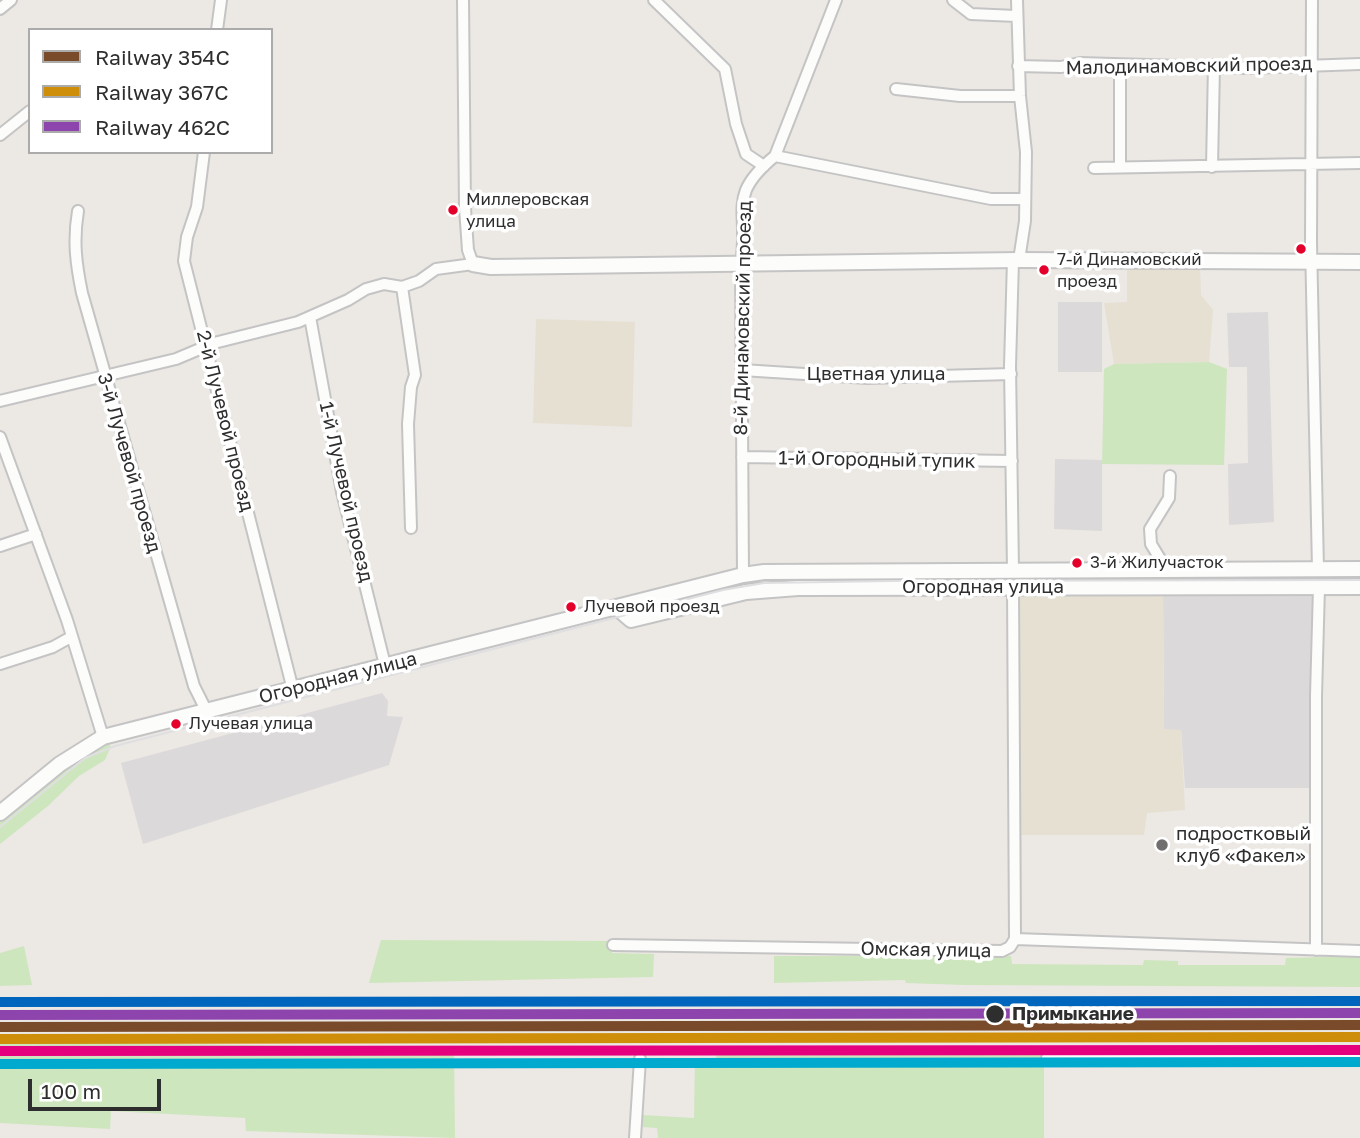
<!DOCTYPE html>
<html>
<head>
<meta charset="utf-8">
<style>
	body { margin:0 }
	#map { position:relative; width:1360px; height:1138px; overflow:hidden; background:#ece8e4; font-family:"Golos Text",sans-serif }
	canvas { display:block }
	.legend { position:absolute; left:28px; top:28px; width:245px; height:126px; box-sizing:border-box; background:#fff; border:2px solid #ababab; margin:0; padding:9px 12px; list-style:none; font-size:21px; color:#2e2e2e }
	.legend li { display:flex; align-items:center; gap:14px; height:35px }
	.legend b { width:35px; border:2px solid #ababab }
	.scale { position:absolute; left:28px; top:1079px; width:133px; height:32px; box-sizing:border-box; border:4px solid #2e2e2e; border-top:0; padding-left:9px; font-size:21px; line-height:24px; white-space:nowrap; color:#2e2e2e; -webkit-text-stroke:5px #fff; paint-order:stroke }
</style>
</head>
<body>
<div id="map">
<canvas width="1360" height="1138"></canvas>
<ul class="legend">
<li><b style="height:9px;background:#7a4b2a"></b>Railway 354С</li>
<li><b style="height:9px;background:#cf8e09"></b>Railway 367С</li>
<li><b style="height:9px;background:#8e44ad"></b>Railway 462С</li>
</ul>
<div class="scale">100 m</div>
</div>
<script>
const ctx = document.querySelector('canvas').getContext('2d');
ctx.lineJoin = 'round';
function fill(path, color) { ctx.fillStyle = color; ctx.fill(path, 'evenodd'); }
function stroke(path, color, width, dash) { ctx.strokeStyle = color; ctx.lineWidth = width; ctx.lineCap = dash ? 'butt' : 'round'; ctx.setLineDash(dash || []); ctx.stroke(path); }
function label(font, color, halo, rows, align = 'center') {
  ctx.font = font + ' "Golos Text",sans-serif'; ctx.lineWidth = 7; ctx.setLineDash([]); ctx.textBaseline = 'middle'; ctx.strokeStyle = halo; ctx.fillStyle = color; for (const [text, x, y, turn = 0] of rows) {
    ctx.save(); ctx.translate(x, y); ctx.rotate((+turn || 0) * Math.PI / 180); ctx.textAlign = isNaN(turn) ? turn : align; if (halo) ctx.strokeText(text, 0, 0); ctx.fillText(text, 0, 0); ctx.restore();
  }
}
const industrial = new Path2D(`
	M1058,302H1102V372H1058Z
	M1268,312L1274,522L1229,525L1228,464L1248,463L1247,367H1229L1227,313Z
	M1055,459L1102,460V531L1054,529Z
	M1163,592H1310L1314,594L1312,788H1185L1181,730H1164Z
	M382,693L388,701L387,716L403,717L389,765L143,844L121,763Z`);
const education = new Path2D(`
	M1127,265L1200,266L1201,295L1213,310L1209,362L1114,364L1104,303L1127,302Z
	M536,319L635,322L632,427L533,423Z
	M1163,592L1164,729L1181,730L1185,810L1147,813L1144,835H1018L1019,598L1023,594Z`);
const green = new Path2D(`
	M1209,362L1227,369L1224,465L1102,464L1104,369L1114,364Z
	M105,743L111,746L105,760L79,776L48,806L0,844V819L63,767Z
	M381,940L612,941V953L654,954L653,977L369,983Z
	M24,946L32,985L0,986V953Z
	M774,956H1011L1012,964L1143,965L1144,960L1178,961V965H1285L1286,958L1360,956V987L964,985L906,983L905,980L774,983Z
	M33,1042L454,1048L455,1138L246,1131L245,1118L111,1111L110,1129L0,1123V1044Z
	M833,1048L1044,1052V1138H658L657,1128L642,1127L643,1115L694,1118L695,1058L716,1059L717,1051L785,1053Z`);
const street = new Path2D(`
	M654,0L725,69L736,124L746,154L764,166
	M953,0L971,14L1016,16
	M1017,0L1020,96L1026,152L1025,221L1019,260
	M1312,0L1311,243L1318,569
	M0,9L11,0
	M217,30L221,0
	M1018,66L1061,67L1080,63L1247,68L1360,64
	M896,89L960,96H1020
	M0,135L30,111
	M204,152L197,207L187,237L184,261L293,690
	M775,156L991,199H1024
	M1120,167V65
	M1212,167L1214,65
	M1094,168L1360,163
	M78,211C73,241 76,264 82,293L194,686L206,710
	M402,287L415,375L411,387L408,424L411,528
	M310,317L342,492L385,665
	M742,370L867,378L1011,374
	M0,401L176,359L214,343L298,322L348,300L366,289L384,284L402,287L419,281L436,269L473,264L468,250L465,208L463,0
	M0,437L67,620L103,737
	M742,457L1012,461
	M0,546L36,534
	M1162,569V562L1151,544L1150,529L1169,498L1170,476
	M1013,570L1010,366L1013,260
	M743,575L741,263C750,210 725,197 775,156L836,0
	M1013,587L1015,939
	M0,664L53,647L71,637
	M613,945L1002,951L1010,947L1015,939L1360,951
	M1316,950V696L1319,587
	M1047,1058L1231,1056L1360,1059
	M635,1138L640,1059`);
const secondary = new Path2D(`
	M473,264L491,267L1019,260L1360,262
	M616,607L631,620L746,592L798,588L1360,587
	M0,813L60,764L103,737L743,575L764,572L1360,569`);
const tram = new Path2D(`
	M0,827L85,758L115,746L723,590L764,583L895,581L1360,580`);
const rail = new Path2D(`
	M1351,1003H1360`);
const rail1 = new Path2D(`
	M0,1027L1360,1025`);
const rail2 = new Path2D(`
	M0,1039L1360,1037`);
const rail3 = new Path2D(`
	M0,1015L1360,1013`);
const rail4 = new Path2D(`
	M0,1051L1360,1050`);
const rail5 = new Path2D(`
	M0,1002L1360,1001`);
const rail6 = new Path2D(`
	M0,1064L1360,1062`);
const markers = [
	[453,210,6,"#e4002b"],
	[1301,249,6,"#e4002b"],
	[1044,270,6,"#e4002b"],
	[1077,563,6,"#e4002b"],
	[571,607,6,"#e4002b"],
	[176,724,6,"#e4002b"],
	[1162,845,7,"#706f6e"],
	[995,1014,10,"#2e2e2e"]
];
const busNames = [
	["Миллеровская",466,200],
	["улица",466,222],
	["7-й Динамовский",1057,260],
	["проезд",1057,282],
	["3-й Жилучасток",1090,563],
	["Лучевой проезд",584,607],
	["Лучевая улица",189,724]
];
const streetNames = [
	["Малодинамовский проезд",1189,66,-1],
	["8-й Динамовский проезд",743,318,-89],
	["Цветная улица",876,374],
	["2-й Лучевой проезд",225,421,76],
	["1-й Огородный тупик",877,460,1],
	["3-й Лучевой проезд",129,463,74],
	["1-й Лучевой проезд",346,492,77],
	["Огородная улица",983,587],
	["Огородная улица",338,678,-14],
	["Омская улица",926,950,1]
];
const poiNames = [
	["подростковый",1176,834],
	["клуб «Факел»",1176,856]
];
const stopNames = [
	["Примыкание",1012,1014]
];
fill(industrial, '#dcd9db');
fill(education, '#e6e0d3');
fill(green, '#cee6be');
stroke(street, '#c5c4c5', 14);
stroke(secondary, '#c5c4c5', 18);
stroke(street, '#fcfcfb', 10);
stroke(secondary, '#fcfcfb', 14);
stroke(tram, '#dfdfe1', 2);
stroke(rail, '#dfdfe1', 5);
stroke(rail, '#fff', 2.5, [8]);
stroke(rail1, '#7a4b2a', 10);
stroke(rail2, '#cf8e09', 10);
stroke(rail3, '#8e44ad', 10);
stroke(rail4, '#e5007d', 10);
stroke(rail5, '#0065bd', 10);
stroke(rail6, '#00a9ce', 10);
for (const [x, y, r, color] of markers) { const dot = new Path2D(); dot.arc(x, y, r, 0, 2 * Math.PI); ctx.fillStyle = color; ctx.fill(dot); stroke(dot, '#fff', 2.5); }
label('17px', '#2e2e2e', '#fff', busNames, 'left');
label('19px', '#2e2e2e', '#fff', streetNames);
label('19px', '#2e2e2e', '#fff', poiNames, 'left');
label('bold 19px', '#2e2e2e', '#fff', stopNames, 'left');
</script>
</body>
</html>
